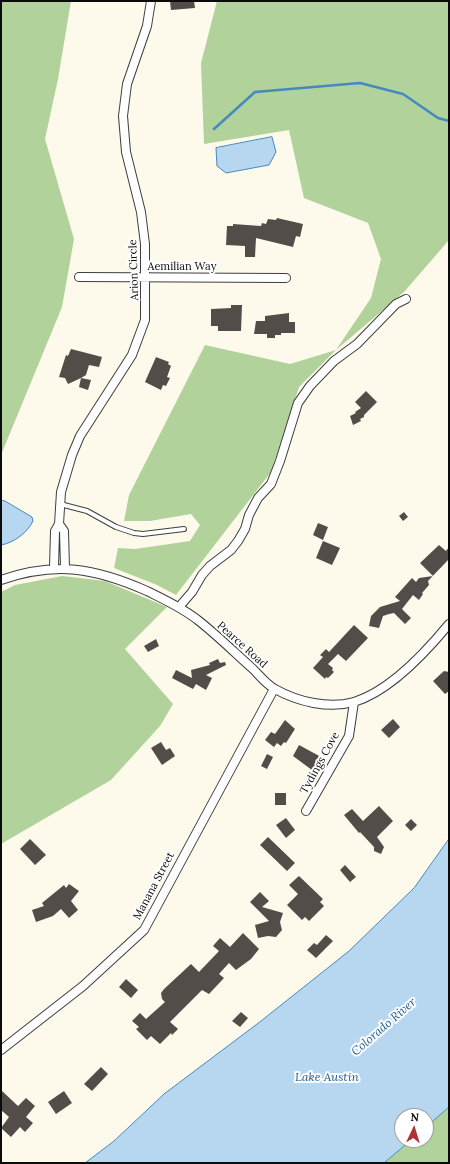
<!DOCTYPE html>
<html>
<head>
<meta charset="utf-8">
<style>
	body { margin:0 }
	#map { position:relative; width:450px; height:1164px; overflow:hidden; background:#fdfaec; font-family:Lora,serif }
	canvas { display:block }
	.frame { position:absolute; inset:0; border:2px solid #0b0b0b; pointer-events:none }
	.north { position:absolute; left:394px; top:1108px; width:40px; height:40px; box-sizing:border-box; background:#fff; border:1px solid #9d9d9d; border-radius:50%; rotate:4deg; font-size:11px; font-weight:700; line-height:16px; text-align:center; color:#0b0b0b }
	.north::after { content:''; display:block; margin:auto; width:14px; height:18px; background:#ac3334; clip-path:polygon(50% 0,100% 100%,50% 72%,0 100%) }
</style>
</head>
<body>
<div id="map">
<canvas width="450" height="1164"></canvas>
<div class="frame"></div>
<div class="north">N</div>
</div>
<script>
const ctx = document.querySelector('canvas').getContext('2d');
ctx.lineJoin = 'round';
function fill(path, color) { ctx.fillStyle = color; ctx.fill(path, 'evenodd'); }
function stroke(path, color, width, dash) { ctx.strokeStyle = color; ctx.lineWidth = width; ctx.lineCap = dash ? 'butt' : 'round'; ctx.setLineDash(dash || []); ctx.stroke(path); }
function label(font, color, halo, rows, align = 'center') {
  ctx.font = font + ' Lora,serif'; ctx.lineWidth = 4; ctx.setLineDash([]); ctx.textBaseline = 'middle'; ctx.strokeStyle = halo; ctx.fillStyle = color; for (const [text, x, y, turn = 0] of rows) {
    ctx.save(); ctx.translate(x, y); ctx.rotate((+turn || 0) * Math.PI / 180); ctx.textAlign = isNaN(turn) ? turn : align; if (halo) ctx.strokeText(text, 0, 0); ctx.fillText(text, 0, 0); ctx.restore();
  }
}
const forest = new Path2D(`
	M1,1H71L58,79L45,139L74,239L62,307L1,455Z
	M217,1H449V240L404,292L336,350L299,387L271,472L176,595L157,585L114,568L118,548L135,549L190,541L200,525L191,514L150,521H124L129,495L205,345L290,364L336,350L371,298L381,259L368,223L304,198L289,130L204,144L201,63Z
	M62,576L105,581L167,607L125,649L173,704L160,726L111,780L1,844V592L15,585Z
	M449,1107V1163H384L411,1140H426V1127Z`);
const water = new Path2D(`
	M272,137L276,152L269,165L226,173L217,166L216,148Z
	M1,500L5,501L32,517L33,521C28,532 14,543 1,545Z
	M449,839V1107L426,1127V1116H402V1140H411L384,1163H85L114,1141L164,1094L261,1021L349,951L414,888Z`);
const stream = new Path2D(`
	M214,129L255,92L360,83L403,94L438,118L449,121`);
const building = new Path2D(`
	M170,1H194L195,8L171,10Z
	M277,218L303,224L300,237L296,236L293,247L256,238L255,257H245V246L226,245L227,226H233V224L261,226L262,223L266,224L268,219L276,220Z
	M231,305H242L241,331H218V326H211V309L231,308Z
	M289,313V322H295V333H281V335H275V338H267V334H254L256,321H265V316Z
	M71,349L102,357L99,367L89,365L86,375L81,378L91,380L88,390L79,387L81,378L68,384L65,378L59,377L66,355L68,356Z
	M156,357L169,362L168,364L171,366L167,377L170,378L166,386L163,385L161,390L145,382Z
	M366,391L377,402L364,415V417L360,419L361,421L353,425L350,416L356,413L355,412L361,408L355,402Z
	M404,512L408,517L403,521L399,516Z
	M318,523L328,527L323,540L313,535Z
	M323,541L340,548L332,565L316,558Z
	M439,545L446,551L449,547V559L428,581L429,585L422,593L423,594L419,600L413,595L402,609L411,618L405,624L394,613L389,614L383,616L379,628L369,626L371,616L380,607L400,601L395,597L412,578L416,582L419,578L433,576L420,563Z
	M354,625L368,638L346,661L338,654L328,664L333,668L332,670L334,672L328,678L326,677L325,679L313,668L323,657L320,655L326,649L329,652Z
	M156,639L159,646L148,652L144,646Z
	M218,659L220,663L225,662L226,665L206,675L212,678L206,690L196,684L193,689L172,678L176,670L192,678L191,670L210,665L209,663Z
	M444,671L449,672V691L445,694L433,681Z
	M393,719L400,727L389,738L381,730Z
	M285,720L295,729L286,743L284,742L281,746L277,743L274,747L265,740L271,732L275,734Z
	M161,742L166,750L170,748L175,756L162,765L151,748Z
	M299,745L323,758L316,773L293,756Z
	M267,754L273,757L267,769L261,766Z
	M275,793H286V805H275Z
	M379,806L393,821L377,837L384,847L381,854L374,851V847L360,832L359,833L344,815L352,809L363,821Z
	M286,818L295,830L286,838L276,825Z
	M411,819L417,825L411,831L405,825Z
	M268,837L295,863L287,871L260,845Z
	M30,839L46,855L35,865L20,849Z
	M345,865L356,877L350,882L340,870Z
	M299,876L323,899L320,902L324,906L309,921L305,917L302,920L287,905L298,894L289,885Z
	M69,884L79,891L71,901L78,910L69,918L61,909L53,916L36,922L32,910L44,906L42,903L64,885L66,888Z
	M260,892L269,901L262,907L283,913L280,922L282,930L276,937L268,936L258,938L255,925L269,921L250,902Z
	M243,933L259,949L251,959L236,970L229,963L219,974L224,978L209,994L202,990L170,1022L178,1029L172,1035L171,1033L160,1044L151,1036L147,1040L136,1029L139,1027L132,1021L140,1013L146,1019L165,1002L162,999L161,993L164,989L191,964L199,972L219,951L213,946L220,938L230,947Z
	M326,935L333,941L316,958L307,950L314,943L317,945Z
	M126,979L138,990L131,998L119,987Z
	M241,1012L248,1018L240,1027L232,1021Z
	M101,1067L108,1074L92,1091L84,1084Z
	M1,1090L18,1106L26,1098L35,1106L26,1117L33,1123L25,1132L20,1127L11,1137L1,1128L9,1117L1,1110Z
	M64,1091L72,1103L56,1114L48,1102Z`);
const service = new Path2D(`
	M60,504L87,511L116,527L134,533L143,534L184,529`);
const minor = new Path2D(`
	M79,277L286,278
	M59,524L64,531L65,568
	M54,568L55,531L59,524L61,492L72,455L80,436L132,355L145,320V244L141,212L126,152L123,116L127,84L147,26L151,1
	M1,580C56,561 95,568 147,591C165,600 183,608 199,621C218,636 235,653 253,669C260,676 267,685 275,689C298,702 329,709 354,702C390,691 426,652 449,624
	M179,607L192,592L202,575L210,566L231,550L238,541L245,529L249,515L258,498L271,484L280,461L298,403L310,386L334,361L357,344L396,304L406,299
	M306,811L349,736L354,702
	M1,1050L83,986L144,930L274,689`);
const streetNames = [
	["Aemilian Way",182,267],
	["Arion Circle",134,270,-92],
	["Pearce Road",242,645,42],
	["Tydings Cove",320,763,-61],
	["Manana Street",154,886,-62]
];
const waterNames = [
	["Colorado River",384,1027,-41],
	["Lake Austin",327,1078]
];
fill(forest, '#b1d29b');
fill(water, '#b6d7ef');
stroke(water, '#4589be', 1);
stroke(stream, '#4589be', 2.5);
fill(building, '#534d49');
stroke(service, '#3e3e3e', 6);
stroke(minor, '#3e3e3e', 10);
stroke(service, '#fff', 4);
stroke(minor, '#fff', 8);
label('11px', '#0b0b0b', '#fff', streetNames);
label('italic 12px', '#235c8f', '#fff', waterNames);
</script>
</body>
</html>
